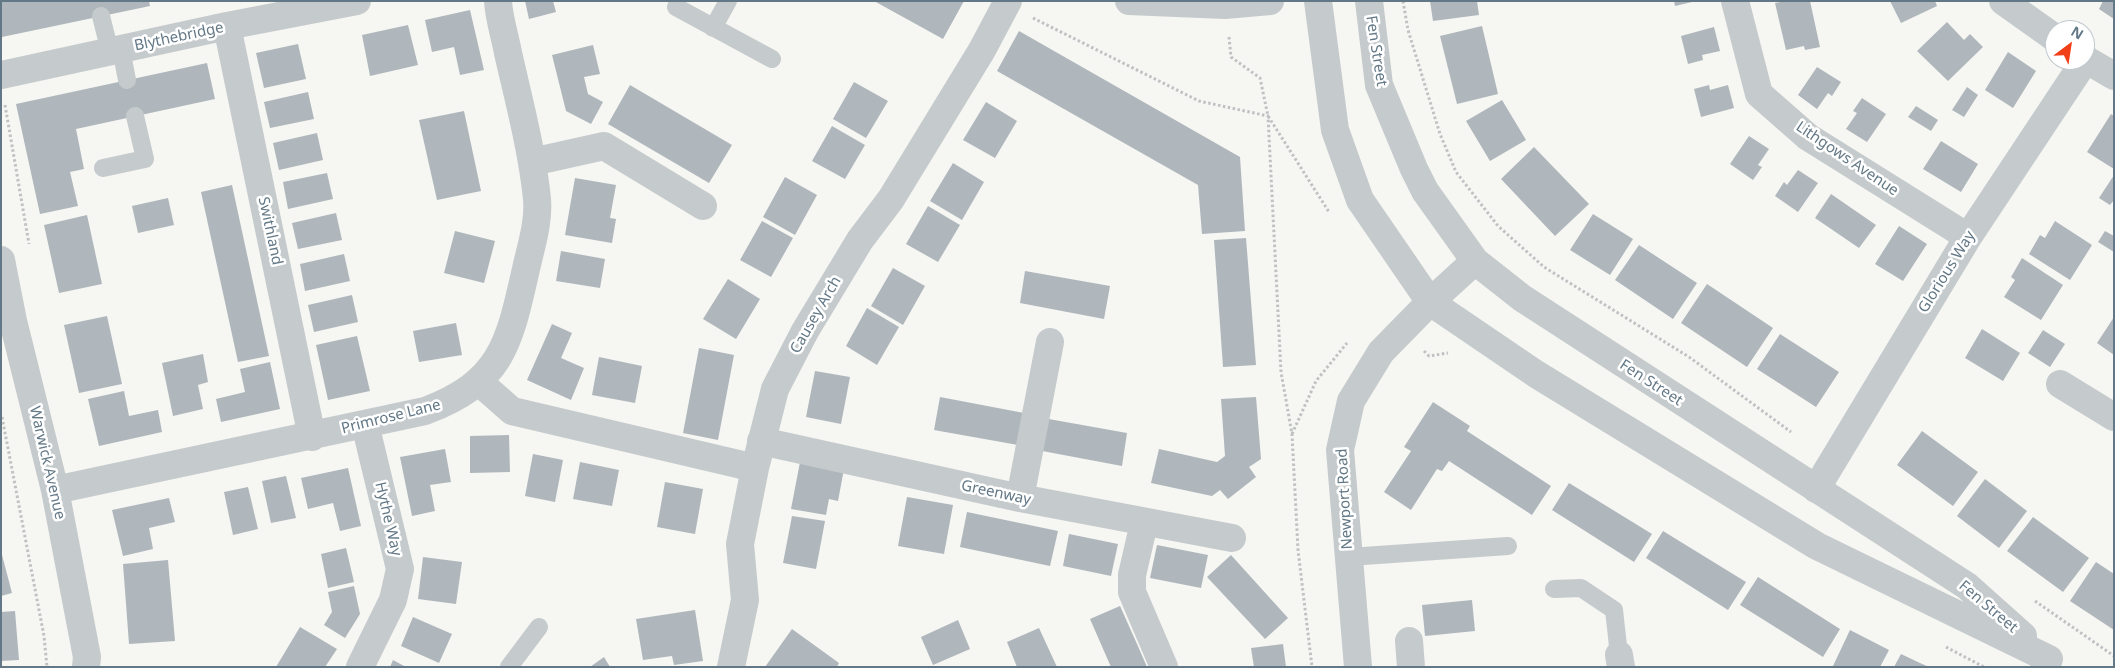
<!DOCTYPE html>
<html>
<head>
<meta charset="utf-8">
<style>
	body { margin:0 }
	#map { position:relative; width:2115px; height:668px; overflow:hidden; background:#f6f6f2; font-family:"Noto Sans",sans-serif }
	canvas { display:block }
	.frame { position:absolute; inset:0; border:2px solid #637886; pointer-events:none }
	.north { position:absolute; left:2045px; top:20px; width:50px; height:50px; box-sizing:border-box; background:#fff; border:1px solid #c1c9cf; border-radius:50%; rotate:31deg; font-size:14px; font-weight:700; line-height:20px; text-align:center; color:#637886 }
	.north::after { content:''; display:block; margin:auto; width:18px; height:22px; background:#f14018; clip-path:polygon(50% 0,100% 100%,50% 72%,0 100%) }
</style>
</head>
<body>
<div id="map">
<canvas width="2115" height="668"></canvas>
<div class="frame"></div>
<div class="north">N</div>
</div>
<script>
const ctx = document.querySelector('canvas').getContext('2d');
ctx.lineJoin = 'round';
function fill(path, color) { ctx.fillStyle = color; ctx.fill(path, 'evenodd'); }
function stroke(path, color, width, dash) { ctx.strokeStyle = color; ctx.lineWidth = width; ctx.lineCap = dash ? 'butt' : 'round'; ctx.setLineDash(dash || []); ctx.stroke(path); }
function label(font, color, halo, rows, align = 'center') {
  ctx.font = font + ' "Noto Sans",sans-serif'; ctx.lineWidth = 5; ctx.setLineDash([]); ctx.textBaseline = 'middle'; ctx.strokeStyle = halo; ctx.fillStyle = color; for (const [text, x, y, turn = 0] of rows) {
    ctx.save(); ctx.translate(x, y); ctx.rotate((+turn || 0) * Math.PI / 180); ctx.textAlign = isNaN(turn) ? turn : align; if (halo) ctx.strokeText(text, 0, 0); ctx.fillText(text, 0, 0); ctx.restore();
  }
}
const building = new Path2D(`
	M1,1H149L150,6L2,37Z
	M525,1H553L556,12L529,19Z
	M874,1H964L943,39Z
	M1430,1H1477L1479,15L1433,21Z
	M1674,1H1692V2L1675,6Z
	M1786,1H1810L1820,47L1805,50L1804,46L1786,50L1775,3Z
	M1890,1H1935L1937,6L1901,23Z
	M2103,1H2114V19L2099,9Z
	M470,10L484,70L460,75L454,47L432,52L425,20Z
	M1947,22L1964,40L1970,34L1983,47L1948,81L1917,51Z
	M408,25L418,65L370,76L362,35Z
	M1482,26L1498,94L1457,104L1440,36Z
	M1714,27L1720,51L1702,55L1703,60L1688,64L1681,36Z
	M1019,31L1240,157L1245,231L1202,234L1198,185L997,71Z
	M298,44L306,79L264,88L256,53Z
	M593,45L600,74L584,77L588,94L603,102L591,124L566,111L552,55Z
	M2008,52L2036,71L2013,108L1985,90Z
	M207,63L215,99L76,129L84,169L70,172L78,206L40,214L16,104Z
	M1817,67L1841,82L1832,96L1828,93L1817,109L1798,95Z
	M854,82L888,101L866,138L833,119Z
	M630,85L732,145L709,183L608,124Z
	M1709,85L1710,90L1728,85L1734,108L1701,117L1694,89Z
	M1967,87L1978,95L1964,117L1952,110Z
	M308,92L314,119L270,128L264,102Z
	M1862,98L1886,114L1867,142L1846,129L1857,113L1853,111Z
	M1502,100L1526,140L1490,161L1466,121Z
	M986,102L1017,121L995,158L963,140Z
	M1916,106L1938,120L1931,131L1908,117Z
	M464,111L481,191L437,200L419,120Z
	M2111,114L2114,116V169L2087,152Z
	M832,126L865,145L845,179L812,161Z
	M317,133L323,160L279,170L273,143Z
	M1749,136L1769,149L1758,165L1762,167L1753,180L1730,164Z
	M1941,141L1978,164L1961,192L1923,169Z
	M1534,147L1589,204L1555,236L1501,179Z
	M953,163L984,182L962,220L930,201Z
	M1798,170L1818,183L1798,212L1775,196L1784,182L1787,185Z
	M327,173L333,199L288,209L283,182Z
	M2114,175V200L2110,205L2099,198Z
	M785,177L817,195L795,235L763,217Z
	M575,178L616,185L610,218L616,219L612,243L565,235Z
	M232,185L269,356L238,362L201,192Z
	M1831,194L1876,225L1859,248L1815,218Z
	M168,198L174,225L138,233L132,206Z
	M928,206L960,225L938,262L906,244Z
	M336,213L342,240L298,249L292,223Z
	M1593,214L1633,239L1610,275L1570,250Z
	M87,215L102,284L59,293L44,225Z
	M762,221L793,238L771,277L740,260Z
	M2055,221L2092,245L2070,280L2029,254L2040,235L2045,238Z
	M1899,226L1927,244L1903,281L1875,264Z
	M455,231L495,241L484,283L444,273Z
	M2105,231L2114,236V252L2098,242Z
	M1246,238L1256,365L1223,367L1214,240Z
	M1639,245L1697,283L1673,319L1615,280Z
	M561,251L605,259L600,288L556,281Z
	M344,254L350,281L305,291L300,264Z
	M2022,258L2063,285L2041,320L2004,297L2015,280L2011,277Z
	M893,268L925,286L903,325L871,306Z
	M1025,271L1110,286L1104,319L1020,303Z
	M728,279L760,299L736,339L703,319Z
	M1707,284L1773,328L1747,367L1681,323Z
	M352,295L358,322L314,332L308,305Z
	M867,308L899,327L877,365L846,346Z
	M107,316L122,384L79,393L64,325Z
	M2114,317V355L2097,343Z
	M456,323L462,355L419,362L413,331Z
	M552,324L572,333L561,358L584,368L571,400L527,380Z
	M1982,329L2020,353L2003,381L1965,358Z
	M2043,330L2065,344L2050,367L2028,353Z
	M1780,334L1839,372L1816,407L1757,369Z
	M357,336L370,391L328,400L316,345Z
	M699,348L734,355L718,440L683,433Z
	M203,354L208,382L198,385L203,409L173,416L162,363Z
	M599,357L642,366L635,403L592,395Z
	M270,362L280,409L221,422L216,399L245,392L240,369Z
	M815,371L850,377L841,424L806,417Z
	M124,391L129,416L158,410L162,432L99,446L88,399Z
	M940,397L1024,413L1018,445L934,430Z
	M1256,397L1261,459L1249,467L1256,477L1228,499L1220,490L1212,496L1151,483L1159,449L1217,462L1225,456L1221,399Z
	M1433,402L1470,426L1467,431L1551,486L1532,515L1449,461L1442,471L1437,469L1411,510L1384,492L1411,451L1404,447Z
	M1043,418L1127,433L1122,466L1037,450Z
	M1922,431L1978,472L1953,506L1897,465Z
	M509,435L510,472L470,473V436Z
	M445,449L451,482L430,485L435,511L412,516L400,457Z
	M533,454L563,460L555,502L525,496Z
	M580,462L619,470L612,506L573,499Z
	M800,462L844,469L838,501L829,499L826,515L791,509Z
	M348,468L361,526L340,531L333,503L308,509L301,478Z
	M286,476L296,518L271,523L262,481Z
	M1985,479L2027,511L1999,548L1957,516Z
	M665,482L703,489L695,534L657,527Z
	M1569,483L1652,534L1634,562L1552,510Z
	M248,487L258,529L233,535L224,492Z
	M907,497L953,505L944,554L898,546Z
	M169,498L175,522L149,528L153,549L123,556L112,510Z
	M967,512L1058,531L1050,566L960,547Z
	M792,516L825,521L816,569L783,563Z
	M2033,517L2089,558L2063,592L2007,551Z
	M1663,531L1746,582L1728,610L1646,558Z
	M1069,534L1118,544L1111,576L1063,566Z
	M1157,545L1208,555L1201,588L1150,578Z
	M346,548L354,582L328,588L321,554Z
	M1,551L12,593L1,596Z
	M1231,555L1288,618L1265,639L1207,577Z
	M423,557L462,562L456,604L418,599Z
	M168,560L175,641L129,644L123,564Z
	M2096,562L2114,574V630L2070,601Z
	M1758,577L1840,629L1823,657L1740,605Z
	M354,586L360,614L345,638L324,625L332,612L328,592Z
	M1472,600L1475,631L1425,636L1422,605Z
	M1120,606L1137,644L1147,667H1111L1090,619Z
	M695,610L703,661L674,665L672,656L643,660L636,619Z
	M15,611L19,660L1,661V612Z
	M413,617L452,634L439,663L401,646Z
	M958,620L970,649L933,665L921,637Z
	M300,627L337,649L325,667H276Z
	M1039,628L1057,667H1017L1007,642Z
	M792,629L839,663L837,667H765Z
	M1850,630L1889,650L1880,667L1833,666Z
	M1283,644L1286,667H1254L1251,648Z
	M1901,654L1920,663L1929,667H1894Z
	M604,657L610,667H590Z
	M393,660L406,667H390Z`);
const path = new Path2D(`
	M1403,1L1408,30L1440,134L1456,172L1498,226L1544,267L1689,357L1791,432
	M1033,18L1199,101L1268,116L1281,372L1292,434L1298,550L1312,667
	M1229,37L1231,57L1260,78L1268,116L1329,212
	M5,105L29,244
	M1424,351L1429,356L1448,353
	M2,417L44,636L47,667
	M1292,434L1316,381L1347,343
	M2035,601L2114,656
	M1946,647L1984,667`);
const service = new Path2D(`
	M676,7L772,59
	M101,16L110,52
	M713,28L728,1
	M121,49L127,80
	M103,168L145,159L135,116
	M1349,557L1508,546
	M1554,589L1581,588L1614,610L1619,655
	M509,667L539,627`);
const minor = new Path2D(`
	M1129,1L1225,5L1270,1
	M1735,1L1759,94L1808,137L1968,237
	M2003,1L2055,38
	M227,26L312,437
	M2085,59L2114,76
	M1,75L227,26L357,1
	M532,162L604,146L703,206
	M1,260L13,321L55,490L87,657L86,667
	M479,382L512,411L755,468
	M2060,384L2114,417
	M761,441L1020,498L1232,538
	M1816,489L1968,237L2086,59
	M55,490L425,411C502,382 509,344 526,269C531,246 539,223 537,199C532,150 519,101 508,53C505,36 499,19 498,1
	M1020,498L1050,342
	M1144,523L1132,575V592L1164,667
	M1409,641L1411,667
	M1619,655L1621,667
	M360,667L393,600L400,569L365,424
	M731,667L745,600L740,544L755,468L775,389L805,331L860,240L891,199L982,50L1008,1`);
const tertiary = new Path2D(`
	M1318,1L1335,130L1360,200L1430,302L1536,374L1817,546L2049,659
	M1369,1L1379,85L1414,169L1425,191L1475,261L1522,298L1967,586L2023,636
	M1358,667L1340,450L1351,401L1381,352L1430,302L1475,261`);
const streetNames = [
	["Blythebridge",179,37,-12],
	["Fen Street",1376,51,81],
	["Lithgows Avenue",1847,159,34],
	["Swithland",270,231,78],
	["Glorious Way",1947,272,-58],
	["Causey Arch",816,315,-60],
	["Fen Street",1651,383,33],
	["Primrose Lane",391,417,-14],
	["Warwick Avenue",47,463,77],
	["Greenway",996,493,12],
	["Newport Road",1345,499,-93],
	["Hythe Way",388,519,77],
	["Fen Street",1988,607,40]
];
fill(building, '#afb7bc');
stroke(path, '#bfc1c3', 3, [2.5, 2.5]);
stroke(service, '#c5cacc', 18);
stroke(minor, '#c5cacc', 28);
stroke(tertiary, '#c5cacc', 28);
label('15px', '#637886', '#fff', streetNames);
</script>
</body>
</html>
